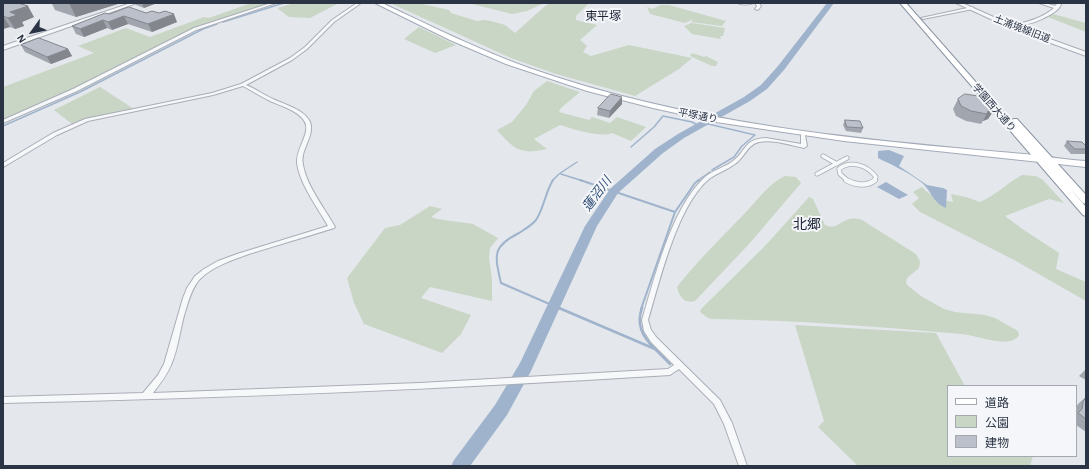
<!DOCTYPE html>
<html>
<head>
<meta charset="utf-8">
<style>
	body { margin:0 }
	#map { position:relative; width:1089px; height:469px; overflow:hidden; background:#e4e7ec; font-family:"Alegreya Sans","Noto Sans JP",sans-serif }
	canvas { display:block }
	.frame { position:absolute; inset:0; border:4px solid #2b3445; pointer-events:none }
	.legend { position:absolute; left:947px; top:385px; width:130px; height:72px; box-sizing:border-box; background:#f4f6f9; border:1px solid #a4a8b1; margin:0; padding:5px 7px; list-style:none; font-size:12px; color:#2b3445 }
	.legend li { display:flex; align-items:center; gap:8px; height:20px }
	.legend b { width:20px; border:1px solid #a4a8b1 }
	.north { position:absolute; left:12px; top:12px; width:40px; height:40px; -webkit-text-stroke:3px #f4f6f9; paint-order:stroke; rotate:237deg; font-size:11px; font-weight:700; line-height:16px; text-align:center; color:#2b3445 }
	.north::after { content:''; display:block; margin:auto; width:14px; height:18px; background:#2b3445; clip-path:polygon(50% 0,100% 100%,50% 72%,0 100%) }
</style>
</head>
<body>
<div id="map">
<canvas width="1089" height="469"></canvas>
<div class="frame"></div>
<ul class="legend">
<li><b style="height:5px;background:#fff"></b>道路</li>
<li><b style="height:11px;background:#c9d6c5"></b>公園</li>
<li><b style="height:11px;background:#bbc0ca"></b>建物</li>
</ul>
<div class="north">N</div>
</div>
<script>
const ctx = document.querySelector('canvas').getContext('2d');
ctx.lineJoin = 'round';
function fill(path, color) { ctx.fillStyle = color; ctx.fill(path, 'evenodd'); }
function stroke(path, color, width, dash) { ctx.strokeStyle = color; ctx.lineWidth = width; ctx.lineCap = dash ? 'butt' : 'round'; ctx.setLineDash(dash || []); ctx.stroke(path); }
function label(font, color, halo, rows, align = 'center') {
  ctx.font = font + ' "Alegreya Sans","Noto Sans JP",sans-serif'; ctx.lineWidth = 4; ctx.setLineDash([]); ctx.textBaseline = 'middle'; ctx.strokeStyle = halo; ctx.fillStyle = color; for (const [text, x, y, turn = 0] of rows) {
    ctx.save(); ctx.translate(x, y); ctx.rotate((+turn || 0) * Math.PI / 180); ctx.textAlign = isNaN(turn) ? turn : align; if (halo) ctx.strokeText(text, 0, 0); ctx.fillText(text, 0, 0); ctx.restore();
  }
}
const green = new Path2D(`
	M251,3H273L195,28L67,92L3,120V87L94,53L78,46L126,28L150,37L204,17L209,18Z
	M295,3H335L337,4L310,18L289,17L277,8Z
	M390,3H418L449,10L451,13L477,21L484,20L491,21L505,25L515,33L544,7L550,3H589L576,16V20L597,25L580,40L587,46L583,52L591,56L629,45L692,58L679,69L635,96L556,74L511,58Z
	M468,3H533L542,4L527,11L512,14Z
	M661,5H669L726,21L722,26L691,22L693,19L685,23L650,14L647,7L652,9Z
	M1053,14L1086,23V32L1048,17Z
	M692,23L725,28L723,36H720L721,39L692,34L684,26Z
	M419,27L456,45L435,53L404,39Z
	M692,53L704,57L706,56L718,62L716,66H712L690,56Z
	M547,81L580,92L561,108L559,112L589,120L592,117L610,123L617,117L646,127L631,141L612,133C600,138 573,129 560,125L534,139L547,149C520,155 515,150 497,130L512,122L526,105L534,91Z
	M100,87L134,109L72,124L54,110Z
	M1022,175L1036,176L1043,180L1064,203L1049,199L1005,216L1021,228L1059,253L1056,269L1086,282V301L1016,261L920,212L912,204L919,198L913,192L922,187C931,197 940,199 953,202L951,194L966,197L980,202C996,195 1007,183 1022,175Z
	M785,176L796,177L801,183L750,243L695,301C684,304 679,296 677,287C698,260 723,236 747,211C758,199 771,182 785,176Z
	M809,197L813,199L825,225C839,232 843,213 862,220L916,254L920,261L919,268L907,278L906,282L907,285L921,296L944,309L955,312L985,315L995,318L1018,331L1019,335C1011,350 976,335 962,334C879,327 796,320 712,319L708,318L700,312L701,309L765,246Z
	M430,206L442,209L431,217L437,219L473,224L498,238L490,248L489,257L492,279V301L430,287L421,298L471,315L461,334L442,353L364,324L354,303L347,278L385,228L400,225Z
	M795,325L936,333L965,386H948V456H1033L1030,466H858L818,427L824,421Z`);
const water = new Path2D(`
	M889,150L904,156L899,166L927,185L943,188L947,190L946,208C933,203 931,190 921,182C908,172 892,165 878,158V151Z
	M886,182L908,195L899,199L877,187Z`);
const streamFar2 = new Path2D(`
	M223,22L284,3
	M704,123L755,135L742,146L734,157L712,170
	M3,126L80,92L203,29L217,24
	M631,147L654,127L663,116L692,122L699,126
	M561,174L583,181
	M552,181L559,174L577,162
	M697,181L710,172`);
const streamFar1 = new Path2D(`
	M553,180C545,193 544,208 536,220C531,226 525,229 519,233C491,247 495,256 501,283L561,309
	M580,180L675,212
	M641,309L675,212L695,183L699,180`);
const stream = new Path2D(`
	M559,308L655,349L670,364
	M642,308C636,324 642,336 654,348`);
const river = new Path2D(`
	M827,3H834L784,70L767,89L750,101L684,138L663,153L618,193L597,226L531,371L507,415L470,466H451L454,460L495,405L520,363L585,226L610,189L655,149L678,134L744,97L761,85L778,66Z`);
const pedestrianFar1 = new Path2D(`
	M823,156L837,164
	M817,174L847,158
	M848,181L840,174L839,169C851,160 867,165 876,177L874,181`);
const pedestrian = new Path2D(`
	M846,180C855,185 867,187 875,180`);
const minor = new Path2D(`
	M271,3H276L196,30L77,91L3,123V120L73,89L194,28Z
	M357,3H361L334,22L307,49L292,60L246,85C256,89 264,95 273,99C285,105 314,112 311,130C310,142 300,152 303,165C307,187 324,207 335,227L334,228C306,237 277,245 249,254C233,260 213,266 200,279C193,286 189,299 186,309C180,327 179,347 171,365C167,375 160,384 153,393L420,383L668,369L674,365L651,342L644,331L642,320C655,277 671,209 704,178C712,170 724,168 733,161C747,150 744,139 766,138L801,144V135L803,134L805,135L807,146L804,148C790,145 773,139 759,142C748,144 744,158 735,164C727,170 717,173 709,179C677,206 660,280 648,320L651,330L657,338L720,400L732,423L747,466H739L724,424L714,404L679,369L670,375C448,389 225,398 3,403V397L143,393L158,375L164,364L183,298L187,288L195,276L204,269L218,261L237,254L328,226C318,208 300,185 297,163C296,152 304,142 306,131C310,114 281,106 270,101C260,96 252,91 243,86L213,95L88,121L57,135L5,166L3,167V163L53,133L85,119L212,93L241,84L290,58L305,47L332,20Z
	M738,3H753C750,5 741,5 738,3Z
	M755,3H759L761,6L758,10L755,9L757,6Z
	M1039,3H1045L1055,6L1058,3H1062C1060,5 1060,7 1059,8C1050,18 1023,27 1011,28V26C1026,22 1041,19 1054,8Z
	M972,7L974,8L973,9L923,19L921,18Z`);
const tertiary = new Path2D(`
	M131,3H137L3,50V46Z
	M956,3H962L1014,26L1086,52V56L1010,28Z`);
const primary = new Path2D(`
	M375,3H382C431,26 479,50 529,68C689,124 857,140 1024,154C1045,156 1065,160 1086,161V167L844,141L716,122L653,108L587,91L506,64L450,40Z`);
const trunk = new Path2D(`
	M900,3H906L1010,121L1014,119H1017L1086,195V204L1083,203L1068,186L1086,207V216L1083,215Z`);
const wall = new Path2D(`
	M3,3L34,17L22,22L24,26L15,29L10,27L3,29Z
	M48,3H121L76,17L55,10L52,4Z
	M135,3H157L144,8L136,5Z
	M109,14L177,22L152,32L128,24L112,30L107,28L84,37L76,34L72,26Z
	M21,45L68,49L72,56L51,64L25,52Z
	M958,99L994,110L988,119L983,121L981,124L966,121L956,116L953,109Z
	M622,104L609,118L597,115L598,108Z
	M845,120L863,128L861,133L846,131L843,125Z
	M1067,141L1086,146V154H1071L1064,146Z
	M1086,369V380L1079,376Z
	M1086,397V432L1076,425V407L1079,403Z`);
const shadedWall = new Path2D(`
	M69,3H121L76,17Z
	M142,3H157L144,8Z
	M28,6L34,17L22,22L24,26L15,29L8,18L10,12Z
	M174,14L177,22L152,32L148,24Z
	M3,16L10,27L3,29Z
	M124,16L128,24L112,30L108,22Z
	M103,20L107,28L84,37L80,29Z
	M68,49L72,56L51,64L47,57Z
	M622,97V104L609,118L610,111Z
	M994,110L988,119L983,121L988,111Z`);
const building = new Path2D(`
	M3,3H18L28,6L10,12L17,15L8,18L3,16Z
	M129,7L146,13L152,11L159,13L165,11L174,14L148,24L124,16L108,22L103,20L80,29L72,26L105,13L109,14Z
	M39,38L68,49L47,57L21,45Z
	M611,94L622,97L610,111L598,108Z
	M965,94L978,96L995,104L994,110L988,111L987,114L971,111L961,106L958,99Z
	M845,120L860,121L863,128L847,127Z
	M1067,141L1082,142L1086,146V149H1075Z
	M1086,397V419L1078,413L1082,409L1083,402Z`);
const farStreetnames = [
	["土浦境線旧道",1022,29,21],
	["学園西大通り",994,108,49],
	["平塚通り",698,116,11]
];
const farQuarternames = [
	["東平塚",603,16]
];
const waterNames = [
	["蓮沼川",597,194,-53]
];
const quarterNames = [
	["北郷",807,225]
];
fill(green, '#c9d6c5');
fill(water, '#9fb4cc');
stroke(streamFar2, '#9fb4cc', 1.5);
stroke(streamFar1, '#9fb4cc', 2);
stroke(stream, '#9fb4cc', 2.5);
fill(river, '#9fb4cc');
stroke(pedestrianFar1, '#a9aeb7', 5);
stroke(pedestrian, '#a9aeb7', 6);
stroke(minor, '#a9aeb7', 2);
stroke(tertiary, '#a9aeb7', 2);
stroke(primary, '#a3abb8', 2);
stroke(trunk, '#8b94a3', 2);
stroke(pedestrianFar1, '#f7f8fa', 3.5);
stroke(pedestrian, '#f7f8fa', 4.5);
fill(minor, '#f7f8fa');
fill(tertiary, '#f7f8fa');
fill(primary, '#fff');
fill(trunk, '#fff');
fill(wall, '#a1a5ae');
fill(shadedWall, '#83868d');
fill(building, '#bbc0ca');
stroke(building, '#83868d', 1);
label('10px', '#2b3445', '#f4f6f9', farStreetnames);
label('12px', '#1d2536', '#f4f6f9', farQuarternames);
label('italic 13px', '#34527a', '#f4f6f9', waterNames);
label('14px', '#1d2536', '#f4f6f9', quarterNames);
</script>
</body>
</html>
